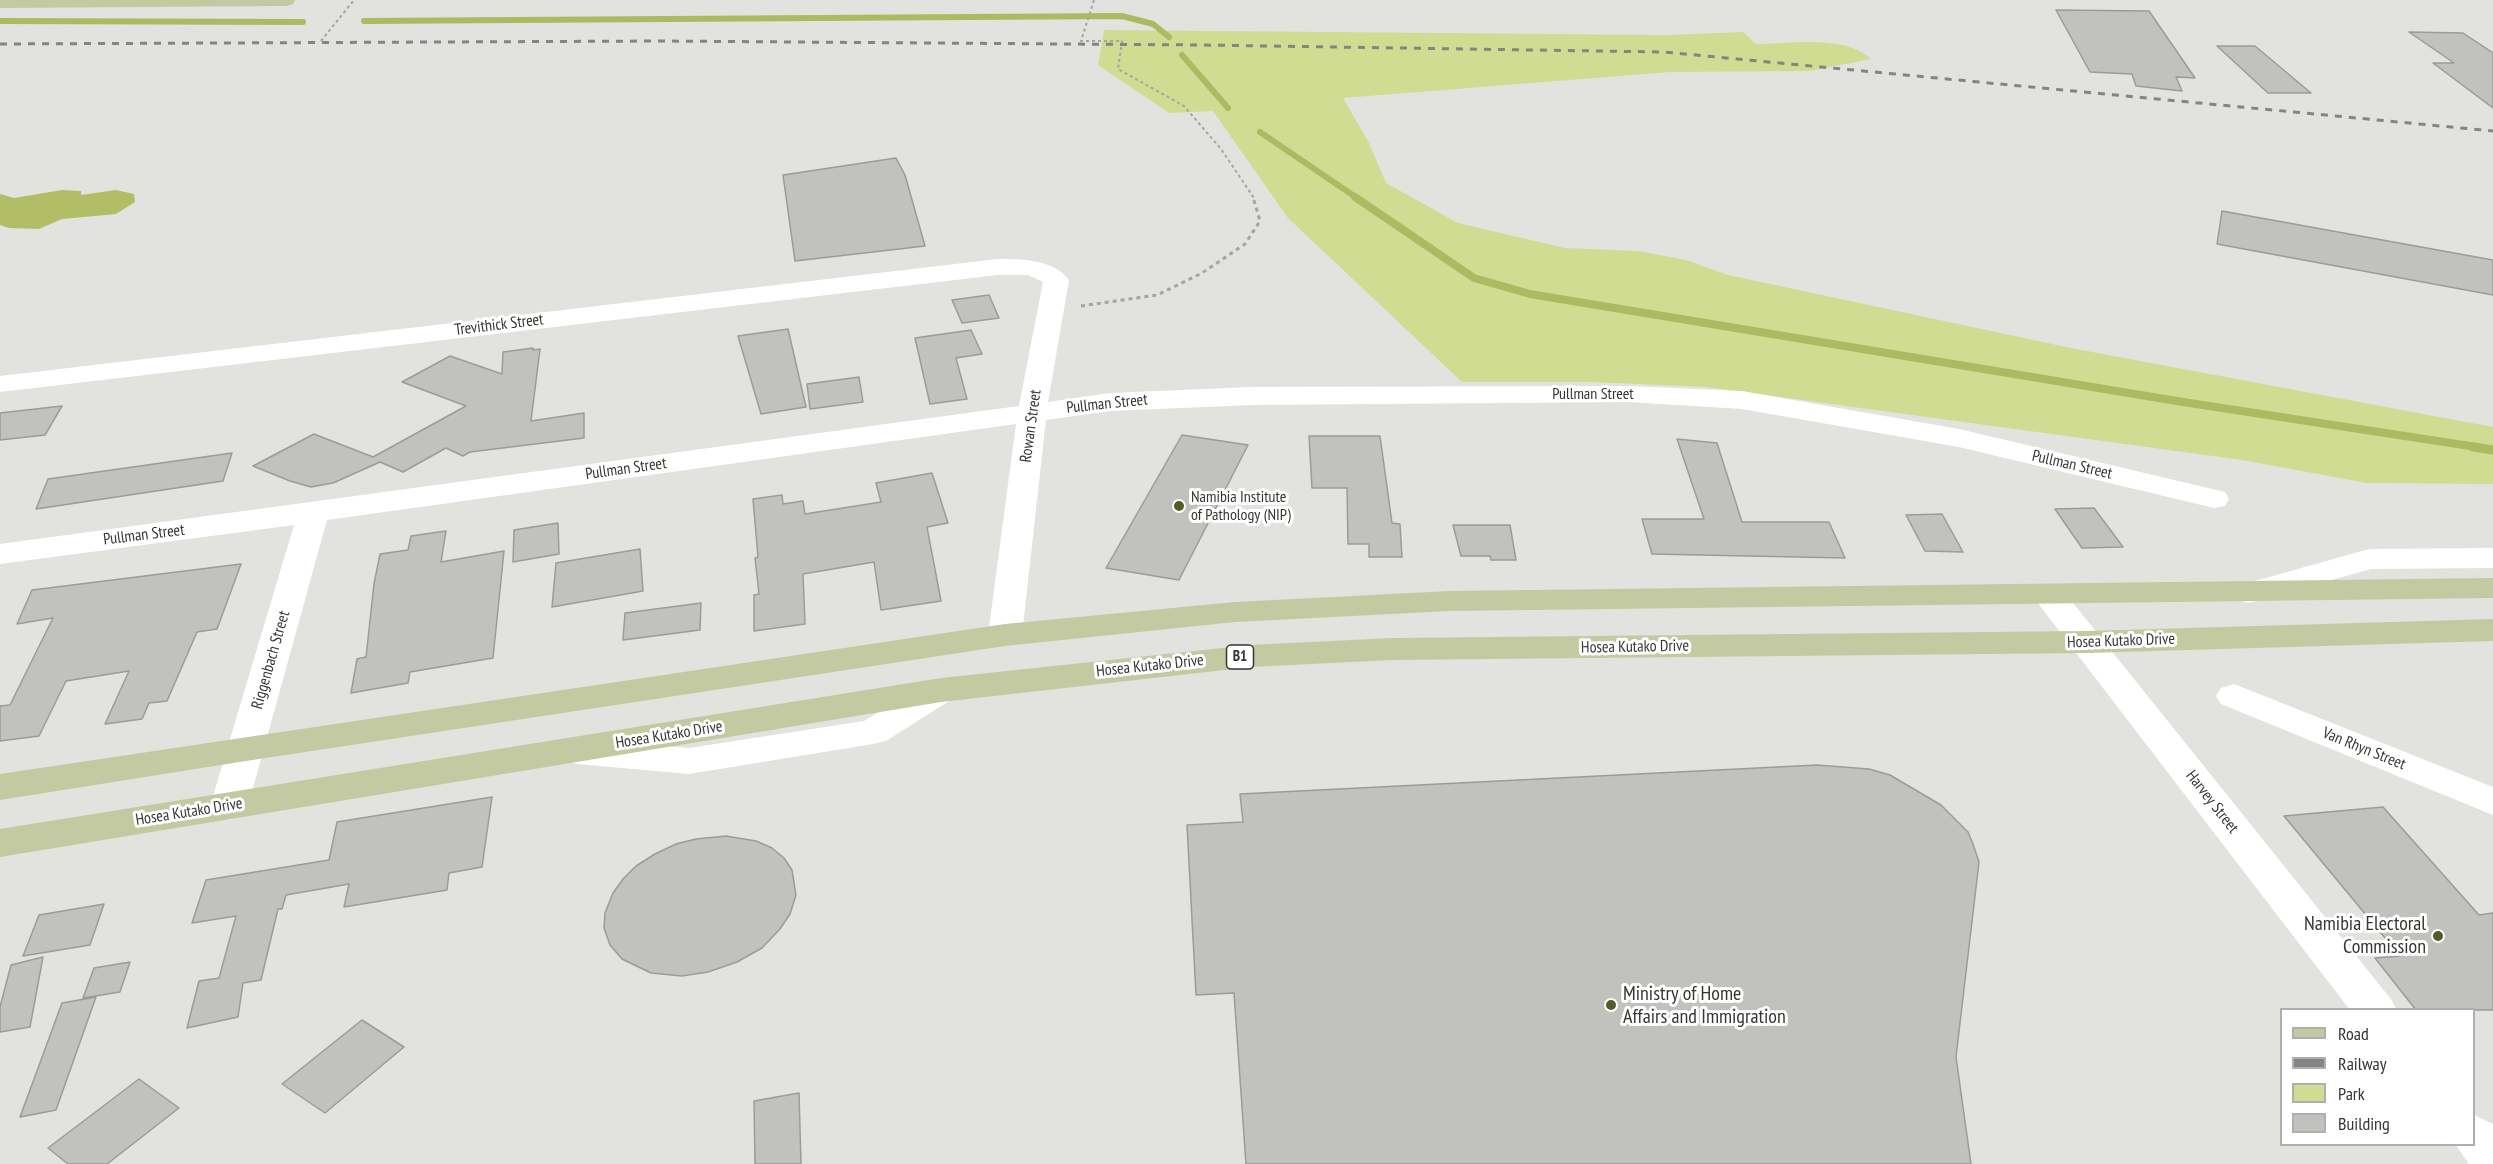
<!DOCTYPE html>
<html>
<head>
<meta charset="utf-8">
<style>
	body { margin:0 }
	#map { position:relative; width:2493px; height:1164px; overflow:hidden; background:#e2e3de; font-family:"PT Sans Narrow",sans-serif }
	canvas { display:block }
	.legend { position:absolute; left:2280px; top:1008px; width:195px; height:138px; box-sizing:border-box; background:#fff; border:2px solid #aeafae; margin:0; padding:8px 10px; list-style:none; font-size:18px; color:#353634 }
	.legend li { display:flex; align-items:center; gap:12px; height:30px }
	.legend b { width:30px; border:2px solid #aeafae }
</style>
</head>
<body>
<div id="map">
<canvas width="2493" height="1164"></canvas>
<ul class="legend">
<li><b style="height:8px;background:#c3caa1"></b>Road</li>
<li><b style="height:8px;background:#848582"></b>Railway</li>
<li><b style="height:16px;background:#d0dc91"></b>Park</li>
<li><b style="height:16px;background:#c1c2bd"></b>Building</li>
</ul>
</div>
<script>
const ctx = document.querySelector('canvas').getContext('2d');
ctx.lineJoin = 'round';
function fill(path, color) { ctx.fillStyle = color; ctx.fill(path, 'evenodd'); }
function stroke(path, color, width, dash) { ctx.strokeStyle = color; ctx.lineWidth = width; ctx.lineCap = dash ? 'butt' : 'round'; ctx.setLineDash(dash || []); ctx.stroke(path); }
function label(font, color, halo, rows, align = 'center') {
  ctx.font = font + ' "PT Sans Narrow",sans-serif'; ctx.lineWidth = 6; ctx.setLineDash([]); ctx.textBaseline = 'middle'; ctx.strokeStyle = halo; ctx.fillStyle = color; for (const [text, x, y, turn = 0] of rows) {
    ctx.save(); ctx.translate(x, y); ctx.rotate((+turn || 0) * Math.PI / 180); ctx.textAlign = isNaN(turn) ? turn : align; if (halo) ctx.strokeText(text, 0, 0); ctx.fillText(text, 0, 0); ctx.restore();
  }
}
const green = new Path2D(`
	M1104,30L1665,35L1743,32L1756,44C1791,44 1844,34 1871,59L1810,71L1670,72L1343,98L1368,141L1386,183L1458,223L1565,248L1638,251L1686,260L1728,275L2071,348L2493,427V484L2367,483L2242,460L1707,387L1590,382H1462L1288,218L1213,111L1169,113L1098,65Z`);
const forest = new Path2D(`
	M62,190L81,191V195L116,190L134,194L135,202L116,214L62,219L39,229L9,228L0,225V194L14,198Z`);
const streamFar2 = new Path2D(`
	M0,21L303,22
	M364,21L1122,16L1153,24L1169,37
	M1182,55L1228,108
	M1260,132L1357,198`);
const streamFar1 = new Path2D(`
	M1355,197L1474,278L1530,294L2183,402L2483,448`);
const stream = new Path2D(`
	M2473,447L2493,450`);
const building = new Path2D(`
	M2056,10L2149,11L2195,78L2176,77L2182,91L2136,86L2132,74L2090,72Z
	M2409,32L2463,33L2493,53V108L2433,63H2454Z
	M2217,46H2255L2311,93H2268Z
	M896,158L905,175L925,246L795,261L783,175Z
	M2222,211L2493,260V295L2217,244Z
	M989,295L999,318L962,323L952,300Z
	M788,329L806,407L761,414L738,336Z
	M971,330L982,354L956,358L967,399L930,404L915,338Z
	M533,348V350L540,349L531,421L584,413V438L470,452L463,456L446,448L403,472L380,462L333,483L311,487L290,481L253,466L314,434L373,457L466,406L402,382L450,356L502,374L503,352Z
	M859,377L863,402L810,409L807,384Z
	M62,406L45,435L0,440V413Z
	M1182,435L1248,445L1179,580L1106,568Z
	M1309,436H1380L1392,523L1400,524L1402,557H1369V544H1348L1347,488H1312Z
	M1677,439L1717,443L1742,522H1829L1845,558L1652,554L1642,519H1704Z
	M232,453L223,481L36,509L48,479Z
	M932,473L948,523L927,527L941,601L881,610L874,562L803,574L805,624L754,631V595L759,594L755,558L758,557L753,499L782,495L783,504L803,501L805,514L881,502L876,483Z
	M2094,508L2123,547L2082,548L2055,509Z
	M1942,514L1963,552L1925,551L1906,515Z
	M558,523L559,554L513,562L514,530Z
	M1453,525H1510L1516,560H1491L1490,556H1461Z
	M446,531L441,562L504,551L493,658L410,672L408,683L351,693L357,659L366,657L374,584L380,554L408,550L411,536Z
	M640,549L643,591L552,607L556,563Z
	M241,564L217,629L197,632L167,701L149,703L142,719L105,724L129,671L66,681L39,736L0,741V706L10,705L53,618L17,624L32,590Z
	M701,603L700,630L623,640L625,613Z
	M1817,765L1869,769L1890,775L1941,805L1968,832L1973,844L1979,862L1956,1057L1971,1164H1246L1234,993L1196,995L1187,825L1243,822L1240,794Z
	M492,797L482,867L449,873L447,890L344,907L349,884L286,895L282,909H278L261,980L243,983L238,1017L187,1028L199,981L219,978L236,916L192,923L206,880L329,860L337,822Z
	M2383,807L2479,915L2493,913V1010H2416L2375,958L2400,956L2284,816Z
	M726,836L756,841L772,848L784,858L792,870L796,895L790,914L780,929L762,948L737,962L708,972L682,976L651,973L622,959L610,945L604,928L605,913L613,893L623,879L636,866L655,854L676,844L696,839Z
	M104,904L90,945L23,956L39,915Z
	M43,957L30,1027L0,1032V1007L11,965Z
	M130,962L120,992L83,998L94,968Z
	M96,997L56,1110L20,1117L62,1003Z
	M362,1020L404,1047L325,1113L282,1084Z
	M139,1079L179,1108L107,1164H68L48,1148Z
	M799,1093L801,1164H755L754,1101Z`);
const pathFar1 = new Path2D(`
	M1094,0L1081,41H1122L1118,69L1184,106L1221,149L1254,198
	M321,41L354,0`);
const path = new Path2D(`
	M1081,306L1157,295L1202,273L1245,244L1260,221L1253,197`);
const minor = new Path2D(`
	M998,259C1021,259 1054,259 1069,280L1048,402L1110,393L1252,387L1628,386L1742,391L1959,429L2225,492L2229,499L2225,506L2214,508L1959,447L1742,409L1628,402L1252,405L1110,411L1046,420L1022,635L1017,643L1005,646L993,643L988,635L1016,424L327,520L248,806L243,816L229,820L215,816L210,806L294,525L0,564V544L1019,406L1043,282L1028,275H998L0,392V376Z
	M2493,548V568L2371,569L2249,603L2237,600L2232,593L2237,586L2369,549Z
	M2049,585L2061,588L2390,998L2397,1010H2350L2037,602L2032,595L2037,588Z
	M941,678L954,682L959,690L954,698L886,741L873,744L689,774L577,764L564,760L558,751L564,742L577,738L689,748L864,721L928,682Z
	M2234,684L2493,787V815L2221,704L2216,696L2221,688Z
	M2474,1115L2493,1124V1164H2469L2455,1144H2474Z`);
const major = new Path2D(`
	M0,0H295L293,4L286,6L0,8Z
	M2493,578V598L1450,611L1235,622L1005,646L246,761L0,800V774L1005,624L1235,602L1450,591Z
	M2493,619V641L2086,653L1392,660L1251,667L941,702L0,857V829L941,678L1251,645L1392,638L2086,631Z`);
const rail = new Path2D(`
	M0,44L659,41L1202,45L1664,52L2493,131`);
const markers = [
	[1179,506,6,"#535b29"],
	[2438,936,6,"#535b29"],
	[1611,1005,6,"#535b29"]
];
const shields = [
	[1240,657,27]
];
const shieldNames = [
	["B1",1240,657]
];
const streetNames = [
	["Trevithick Street",499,325,-7],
	["Pullman Street",1593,394],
	["Pullman Street",1107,404,-6],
	["Rowan Street",1031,426,-82],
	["Pullman Street",2072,465,13],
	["Pullman Street",626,469,-8],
	["Pullman Street",144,535,-7],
	["Hosea Kutako Drive",2121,641,-2],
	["Hosea Kutako Drive",1635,647,-1],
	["Riggenbach Street",271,660,-74],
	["Hosea Kutako Drive",1150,666,-6],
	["Hosea Kutako Drive",669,735,-9],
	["Van Rhyn Street",2364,749,22],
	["Harvey Street",2212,802,52],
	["Hosea Kutako Drive",189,812,-9]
];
const poiNames = [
	["Namibia Institute",1191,497],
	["of Pathology (NIP)",1191,515]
];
const nearPoinames = [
	["Namibia Electoral",2426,924],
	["Commission",2426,947],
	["Ministry of Home",1623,994,"left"],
	["Affairs and Immigration",1623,1017,"left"]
];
fill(green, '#d0dc91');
fill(forest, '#b1be66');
stroke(streamFar2, '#adba62', 6);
stroke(streamFar1, '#adba62', 8);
stroke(stream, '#adba62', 9);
fill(building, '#c1c2bd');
stroke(building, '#9b9c98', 1.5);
stroke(pathFar1, '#a4a5a1', 2, [3, 3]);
stroke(path, '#a4a5a1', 3, [4, 4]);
fill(minor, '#fff');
fill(major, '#c3caa1');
stroke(rail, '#848582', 3, [7, 7]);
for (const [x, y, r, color] of markers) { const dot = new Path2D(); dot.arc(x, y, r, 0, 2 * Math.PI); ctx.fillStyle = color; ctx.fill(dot); stroke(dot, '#fff', 2); }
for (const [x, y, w] of shields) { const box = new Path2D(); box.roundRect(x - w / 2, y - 12, w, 24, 4.5); ctx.fillStyle = '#fff'; ctx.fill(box); stroke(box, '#353634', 1.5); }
label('bold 15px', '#353634', null, shieldNames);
label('16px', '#353634', '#fff', streetNames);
label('16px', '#353634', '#fff', poiNames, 'left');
label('20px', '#353634', '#fff', nearPoinames, 'right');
</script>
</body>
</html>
